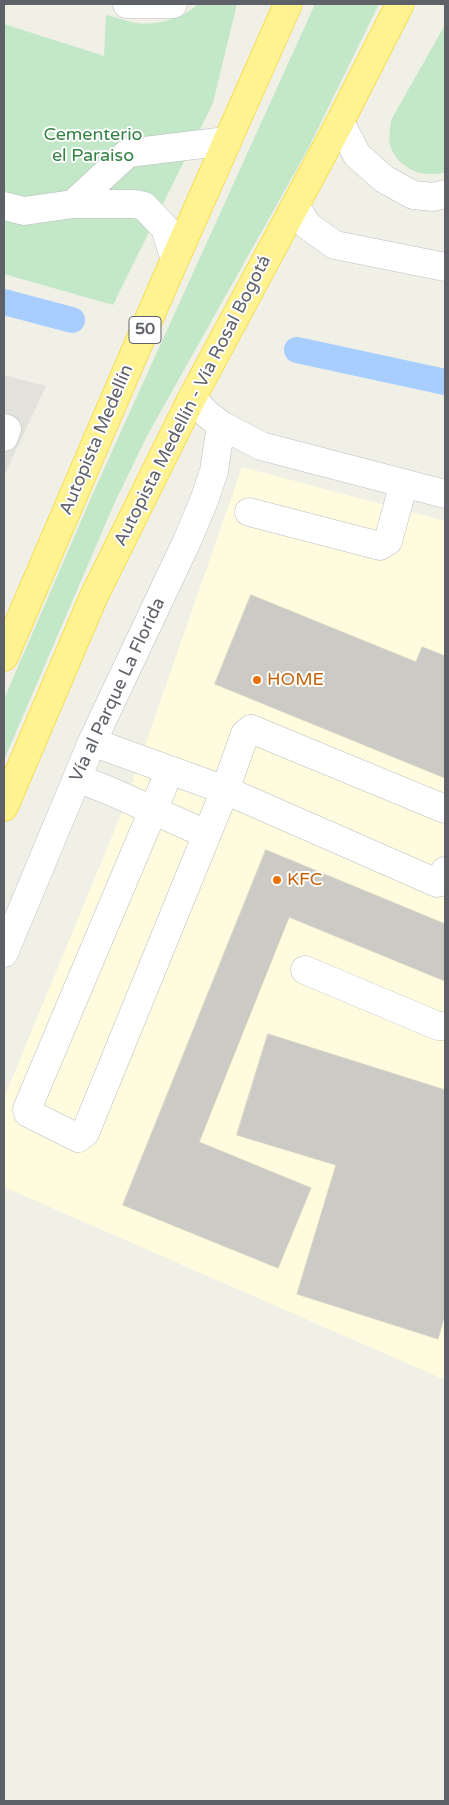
<!DOCTYPE html>
<html>
<head>
<meta charset="utf-8">
<style>
	body { margin:0 }
	#map { position:relative; width:449px; height:1805px; overflow:hidden; background:#f1f0e7; font-family:"Varela Round",sans-serif }
	canvas { display:block }
	.frame { position:absolute; inset:0; border:5px solid #5e6167; pointer-events:none }
</style>
</head>
<body>
<div id="map">
<canvas width="449" height="1805"></canvas>
<div class="frame"></div>
</div>
<script>
const ctx = document.querySelector('canvas').getContext('2d');
ctx.lineJoin = 'round';
function fill(path, color) { ctx.fillStyle = color; ctx.fill(path, 'evenodd'); }
function stroke(path, color, width, dash) { ctx.strokeStyle = color; ctx.lineWidth = width; ctx.lineCap = dash ? 'butt' : 'round'; ctx.setLineDash(dash || []); ctx.stroke(path); }
function label(font, color, halo, rows, align = 'center') {
  ctx.font = font + ' "Varela Round",sans-serif'; ctx.lineWidth = 4; ctx.setLineDash([]); ctx.textBaseline = 'middle'; ctx.strokeStyle = halo; ctx.fillStyle = color; for (const [text, x, y, turn = 0] of rows) {
    ctx.save(); ctx.translate(x, y); ctx.rotate((+turn || 0) * Math.PI / 180); ctx.textAlign = isNaN(turn) ? turn : align; if (halo) ctx.strokeText(text, 0, 0); ctx.fillText(text, 0, 0); ctx.restore();
  }
}
const commercial = new Path2D(`
	M242,467L445,521V1380L4,1187V1098L120,817Z`);
const industrial = new Path2D(`
	M4,375L46,386L4,476Z`);
const green = new Path2D(`
	M198,4H237L213,103L113,305L4,274V24L104,56L106,15C116,17 126,21 136,23C156,26 184,18 198,4Z
	M315,4H379L308,149L147,436L115,502L4,760V699L94,491Z
	M445,25V172C425,179 399,169 391,148C388,139 390,130 391,120Z`);
const canal = new Path2D(`
	M4,302L72,320
	M297,350L445,382`);
const building = new Path2D(`
	M251,595L416,662L422,647L445,656V778L215,684Z
	M266,850L445,924V981L289,917L199,1142L311,1188L278,1268L123,1205Z
	M268,1034L445,1090V1314L438,1339L297,1294L336,1165L237,1135Z`);
const minor = new Path2D(`
	M127,4H173
	M340,122L357,155L384,179L413,195L433,197L445,194
	M73,204L128,153L227,141
	M4,206L24,211L73,204H135L144,206L165,228L175,260
	M295,206L308,226L335,245L445,267
	M192,398L207,414L221,425L261,446L445,494
	M4,428L7,429L4,437
	M249,512L380,546L388,541L404,483
	M92,742L225,790L85,1133L78,1138L28,1113L27,1109L170,770
	M77,778L110,791L206,834
	M445,809L251,729L245,734L225,790L437,883L441,882L445,871
	M4,953L92,742L187,541L205,498L214,471L221,425
	M305,970L438,1026H445`);
const highway = new Path2D(`
	M4,657L161,291L288,4
	M4,807L94,596L192,398L340,122L400,4`);
const markers = [
	[257,680,5,"#e8710a"],
	[277,880,5,"#e8710a"]
];
const shields = [
	[145,330,32]
];
const shieldNames = [
	["50",145,330]
];
const parkNames = [
	["Cementerio",93,135],
	["el Paraiso",93,156]
];
const streetNames = [
	["Autopista Medellín - Vía Rosal Bogotá",193,401,-63],
	["Autopista Medellín",97,440,-67],
	["Vía al Parque La Florida",118,690,-65]
];
const foodNames = [
	["HOME",267,680],
	["KFC",287,880]
];
fill(commercial, '#fefbde');
fill(industrial, '#e2e1db');
fill(green, '#c3e8c8');
stroke(canal, '#a8cdff', 26);
fill(building, '#cccac4');
stroke(building, '#d6d3c5', 1);
stroke(minor, '#bbbdc2', 29);
stroke(highway, '#f7cd00', 29);
stroke(minor, '#fff', 28);
stroke(highway, '#fff290', 28);
for (const [x, y, r, color] of markers) { const dot = new Path2D(); dot.arc(x, y, r, 0, 2 * Math.PI); ctx.fillStyle = color; ctx.fill(dot); stroke(dot, '#fff', 2); }
for (const [x, y, w] of shields) { const box = new Path2D(); box.roundRect(x - w / 2, y - 13.5, w, 27, 4); ctx.fillStyle = '#fff'; ctx.fill(box); stroke(box, '#5e6167', 1); }
label('bold 16px', '#5e6167', null, shieldNames);
label('18px', '#328242', '#fff', parkNames);
label('18px', '#5e6167', '#fff', streetNames);
label('18px', '#c56008', '#fff', foodNames, 'left');
</script>
</body>
</html>
